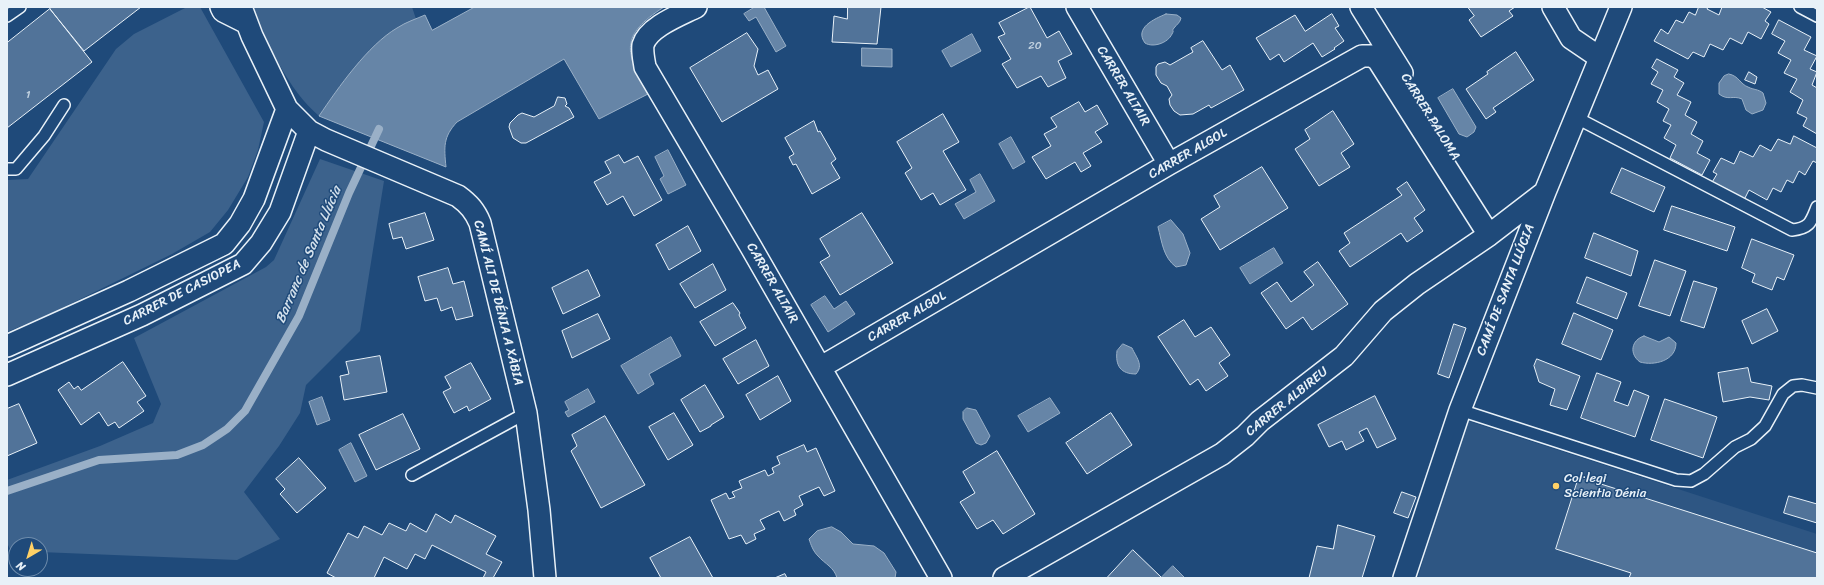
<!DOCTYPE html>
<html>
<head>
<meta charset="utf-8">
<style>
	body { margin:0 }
	#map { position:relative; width:1824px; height:585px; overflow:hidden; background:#1f4a7a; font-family:Sriracha,sans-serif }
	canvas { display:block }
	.frame { position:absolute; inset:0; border:8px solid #e8f1f8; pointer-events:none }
	.north { position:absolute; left:8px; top:537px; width:40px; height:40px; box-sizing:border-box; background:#1f4a7a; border:1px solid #6f8dac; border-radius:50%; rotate:218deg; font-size:11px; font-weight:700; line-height:16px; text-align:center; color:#e8f1f8 }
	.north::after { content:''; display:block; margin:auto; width:14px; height:18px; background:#ffd166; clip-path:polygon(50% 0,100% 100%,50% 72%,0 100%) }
</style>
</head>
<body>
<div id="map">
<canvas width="1824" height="585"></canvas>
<div class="frame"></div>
<div class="north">N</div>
</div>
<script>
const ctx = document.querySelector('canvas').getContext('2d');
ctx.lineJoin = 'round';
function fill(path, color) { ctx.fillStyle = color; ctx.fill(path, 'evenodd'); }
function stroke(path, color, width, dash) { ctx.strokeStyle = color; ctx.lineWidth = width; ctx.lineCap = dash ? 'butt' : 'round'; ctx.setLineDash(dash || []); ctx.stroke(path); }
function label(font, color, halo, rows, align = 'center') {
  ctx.font = font + ' Sriracha,sans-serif'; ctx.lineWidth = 3; ctx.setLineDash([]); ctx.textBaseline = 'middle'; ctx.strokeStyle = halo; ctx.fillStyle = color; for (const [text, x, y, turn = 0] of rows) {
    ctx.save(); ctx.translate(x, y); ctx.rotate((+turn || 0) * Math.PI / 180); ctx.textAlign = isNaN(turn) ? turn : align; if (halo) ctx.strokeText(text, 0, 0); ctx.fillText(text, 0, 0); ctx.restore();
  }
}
const built = new Path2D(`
	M1462,419L1817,534V578H1418Z`);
const green = new Path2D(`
	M187,7H200L264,122L258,150L248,177L228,210L210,232L172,254L52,313L7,332V180L28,179L116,49L134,34Z
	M253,7H412L416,19C374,35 343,81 319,116C287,88 269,46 253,7Z
	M320,159L384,181L360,331L306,385L300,413L279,446L244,492L280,539L237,560L40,552V545H16V551H11L7,543V480L100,446L153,423L161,404L134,338L266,267L274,260Z`);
const water = new Path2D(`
	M475,7H664C619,36 625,51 648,94L599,119L564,59L457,122C443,137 444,147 446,167L319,116C338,88 368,45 397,28C406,22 416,19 425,15L432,30Z
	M755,7H764L786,46L776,52L756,17L749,21L744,14Z
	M1166,14L1177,15L1181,18C1180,23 1177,24 1174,28C1171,32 1175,29 1172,34C1168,43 1153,48 1145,43C1134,28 1154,19 1166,14Z
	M972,34L981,51L951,67L942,51Z
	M862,48L892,49V67L862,66Z
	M1729,74C1739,76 1740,84 1748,87C1754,90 1758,89 1763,93L1766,103L1763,110L1752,114L1746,110L1742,99C1733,95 1728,101 1719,94V83L1724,76Z
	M1453,89L1476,127L1474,132L1467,137L1459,134L1438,98Z
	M1011,137L1025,162L1013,169L999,144Z
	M668,150L686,185L668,194L660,179L664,176L655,157Z
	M980,174L995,201L964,219L955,204L976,192L970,180Z
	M1171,220L1183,234L1190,253L1186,265L1176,267C1163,257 1162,242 1158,227Z
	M1274,248L1283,263L1250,284L1240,268Z
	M825,296L834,309L846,301L855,314L828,332L811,305Z
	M1644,336L1659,342L1669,337L1676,343C1676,361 1654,366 1640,362C1629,354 1631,340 1644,336Z
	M671,337L681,356L649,374L654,384L638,394L621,366Z
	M1123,344L1132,348C1136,357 1144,365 1136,374C1121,374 1115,366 1117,351Z
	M588,389L595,402L568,417L565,412L569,410L565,402Z
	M322,397L330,420L317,425L309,402Z
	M1050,398L1060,413L1028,432L1018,416Z
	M967,408L976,410L990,436L986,443L981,445L976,443L963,419V412Z
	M351,443L367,476L355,482L339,450Z
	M832,527L841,532L853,544L874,546L884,553L896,572L895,578H837C834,567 825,564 818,556C813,551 811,545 809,539L817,531Z
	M1173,566L1185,578H1161Z`);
const stream = new Path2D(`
	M7,491L99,460L177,455L203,445L227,429L245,411L299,316L349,193L379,129`);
const building = new Path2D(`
	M52,7H141L84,51L50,9Z
	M848,7H881L877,44L832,42L834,16L847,19Z
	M1030,7L1047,38L1059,31L1072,54L1058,61L1066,78L1048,87L1041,76L1017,88L1002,64L1011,59L998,37L1005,34L999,23Z
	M1468,7H1515L1509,11L1513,16L1481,37L1469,20L1474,16Z
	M1699,7H1708L1707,9L1719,15L1722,7H1762L1771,12L1765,21L1769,24L1761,39L1748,32L1742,44L1730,38L1723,50L1710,44L1704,57L1693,52L1688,59L1654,41L1661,29L1668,34L1676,20L1683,23L1689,12L1695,15Z
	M50,9L92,62L7,128V43Z
	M1332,14L1339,26L1335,28L1344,41L1334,48L1335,49L1322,57L1313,43L1284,62L1279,54L1270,60L1256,38L1295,15L1305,31Z
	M1779,20L1811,37L1804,50L1817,56L1810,69L1817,72L1812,85L1817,88V134L1803,126L1807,118L1797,113L1803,100L1790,92L1797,79L1784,73L1791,60L1778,53L1785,41L1772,34Z
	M747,33L758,49L754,66L758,75L768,70L778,89L722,122L690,68Z
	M1203,41L1222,70L1230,65L1244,90L1211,108L1209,105L1193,114L1180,115L1174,111L1170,105L1169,99L1172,95L1167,86L1161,83L1156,75V67L1158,64L1165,62L1170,65L1193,52L1191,48Z
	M1516,52L1534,80L1493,108L1496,112L1486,119L1466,89L1488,74L1487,72Z
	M1657,59L1678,70L1674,77L1684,83L1677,95L1691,102L1685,115L1697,122L1691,134L1703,141L1697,153L1710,160L1702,175L1670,158L1676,145L1664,138L1671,125L1663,121L1669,109L1657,102L1663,90L1651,84L1658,72L1652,68Z
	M1749,72L1757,77L1755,84L1745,80Z
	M558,97L565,98L567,104L565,106L569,108L574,117L526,143H521L513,138L509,127L510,123L518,115L522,113L534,117L554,106Z
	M1079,102L1085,112L1097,105L1108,124L1095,132L1102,142L1083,153L1091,166L1081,172L1075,162L1046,179L1032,157L1051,146L1044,134L1057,127L1051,118Z
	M1333,111L1354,144L1341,153L1350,167L1319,186L1295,149L1310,139L1305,130Z
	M943,114L959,142L943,151L966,190L940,205L933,193L921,200L905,173L912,168L897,142Z
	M814,121L818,132L820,131L836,159L831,163L840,178L812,194L796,164L793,165L789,157L794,154L785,138Z
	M1794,136L1817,148V163L1813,161L1805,175L1799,171L1793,183L1787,180L1781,192L1773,188L1767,200L1749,190L1744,200L1711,184L1717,174L1713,172L1721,158L1734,164L1740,151L1753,157L1760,145L1771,151L1778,139L1790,144Z
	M619,155L624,163L638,156L662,200L634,216L623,196L607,205L594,182L611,173L605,162Z
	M1262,167L1288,208L1220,250L1201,219L1220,207L1214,196Z
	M1622,168L1665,187L1654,212L1611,193Z
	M1407,182L1425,210L1414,218L1423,231L1407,242L1401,233L1350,267L1339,251L1350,243L1344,233L1402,195L1397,189Z
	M1672,206L1735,227L1727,251L1664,230Z
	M425,213L434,240L406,249L402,237L393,239L389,224Z
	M862,213L893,263L840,295L820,262L830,256L820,239Z
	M688,226L701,251L669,270L656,245Z
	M1594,233L1638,251L1631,276L1585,258Z
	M1752,239L1794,255L1784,280L1777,277L1772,290L1752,282L1755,274L1742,268Z
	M1655,260L1686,271L1670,316L1639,306Z
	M1318,262L1348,304L1312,330L1303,317L1286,329L1261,293L1277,282L1291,302L1314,285L1304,272Z
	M713,264L726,290L695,308L680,284Z
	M448,268L453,284L464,281L473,316L456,320L452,307L441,311L437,298L425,301L418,277Z
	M588,270L600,296L563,314L552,288Z
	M1587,277L1627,293L1617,319L1577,303Z
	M1694,281L1717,288L1704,328L1681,321Z
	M733,303L740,313L739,315L746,328L715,346L700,322Z
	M1767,309L1778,331L1752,344L1742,321Z
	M1574,313L1613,330L1601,360L1562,344Z
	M598,314L610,339L572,358L562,331Z
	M1184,320L1195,337L1211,327L1230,355L1219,363L1228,376L1206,391L1198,379L1190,385L1158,337Z
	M1454,324L1466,328L1449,378L1438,374Z
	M756,340L769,366L738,384L723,359Z
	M380,356L387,392L344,400L340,376L349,374L346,362Z
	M1537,359L1580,376L1567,410L1550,405L1555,389L1539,382L1534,366Z
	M123,362L146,396L137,402L144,411L119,428L115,422L108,426L99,412L81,425L58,390L69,382L74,389L78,386L81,390Z
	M471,363L491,399L469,411L467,406L454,413L443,392L451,388L445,377Z
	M1748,368L1751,382L1772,386L1769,400L1750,397L1723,402L1718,373Z
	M1597,373L1621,382L1614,401L1628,406L1634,390L1649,396L1635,437L1581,418Z
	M778,376L791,401L760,420L746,395Z
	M705,385L724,417L711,425V426L700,432L681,400Z
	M1375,396L1396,439L1377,448L1367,428L1359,432L1364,441L1346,450L1342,441L1329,447L1318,425Z
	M1665,399L1717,417L1703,458L1651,440Z
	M19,404L37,443L7,456V409Z
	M674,413L693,445L668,460L649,427Z
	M1111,413L1132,445L1087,474L1066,443Z
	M403,414L420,449L376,470L359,435Z
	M605,416L645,485L601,508L571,451L577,446L572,435Z
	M804,445L807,452L816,448L835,491L824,496L819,487L799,496L803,505L794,510L796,515L784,521L779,511L760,520L765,529L754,534L756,539L746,544L741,535L729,539L711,500L726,493L729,499L735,497L732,492L742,488L739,481L765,470L768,476L774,473L772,468L780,464L777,457Z
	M997,451L1035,514L1003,534L993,520L977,529L960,502L975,493L963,472Z
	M299,458L326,488L297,513L280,494L285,489L276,479Z
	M1579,477L1817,553V578H1629L1631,573L1556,549Z
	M1402,492L1416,497L1408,518L1394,513Z
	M1789,496L1817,504V523L1784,513Z
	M436,514L451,523L455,515L496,536L486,554L502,562L493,578H483L486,572L432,545L425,559L415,554L407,569L384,557L374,578H336L327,573L348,533L358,538L364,526L382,535L389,523L406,531L410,523L426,532Z
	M1338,525L1375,536L1362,578H1309L1317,546L1333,549Z
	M690,537L713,578H661L650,558Z
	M1133,550L1161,577L1160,578H1107Z
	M785,574L787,578H775Z`);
const service = new Path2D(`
	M1800,7L1817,16
	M7,16L20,7
	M1575,117L1792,230C1810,228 1811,222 1817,207
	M7,169H16L44,136L64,105
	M1460,410L1676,480L1691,481L1704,474L1735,447L1751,439L1765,426L1783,394L1793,386L1802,385L1817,388
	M412,475L526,413`);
const minor = new Path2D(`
	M221,7L223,11L247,23
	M241,7L252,36L287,109L309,131L326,140L458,196C469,204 475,211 480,223L526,413L539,510L545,578
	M696,7C680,15 648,27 643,45C642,52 644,60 645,67L751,247L941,578
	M1077,7L1169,164
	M1361,7L1402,73
	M1553,7L1571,38L1599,57
	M7,346L129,291L224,244L240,224L254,199L287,109
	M821,367L1169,164L1362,56H1372L1378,60L1489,235
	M7,375L142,315L243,264L261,243L280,212L309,131
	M1004,578L1222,454L1245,436L1260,421L1344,356L1383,311L1417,284L1489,235L1545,192
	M1404,578L1460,410L1545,192L1621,7`);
const markers = [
	[1556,486,4,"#ffd166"]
];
const numberNames = [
	["20",1035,46],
	["1",28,95]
];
const streetNames = [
	["CARRER ALTAIR",1123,86,59],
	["CARRER PALOMA",1430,117,58],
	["CARRER ALGOL",1188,154,-30],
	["CARRER ALTAIR",772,283,60],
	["CAMÍ DE SANTA LLÚCIA",1506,290,-69],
	["CARRER DE CASIOPEA",182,293,-27],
	["CAMÍ ALT DE DÉNIA A XÀBIA",498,303,76],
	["CARRER ALGOL",907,317,-30],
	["CARRER ALBIREU",1287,402,-39]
];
const poiNames = [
	["Col·legi",1564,479],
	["Scientia Dénia",1564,494]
];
const waterNames = [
	["Barranc de Santa Llúcia",309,255,-67]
];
fill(built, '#2e5683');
fill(green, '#3c628c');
fill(water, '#6685a7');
stroke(water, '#9ab0c7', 1);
stroke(stream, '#9ab0c7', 8);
fill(building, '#517399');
stroke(building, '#e8f1f8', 1);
stroke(service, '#e8f1f8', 14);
stroke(minor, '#e8f1f8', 24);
stroke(service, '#1f4a7a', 11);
stroke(minor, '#1f4a7a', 21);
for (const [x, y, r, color] of markers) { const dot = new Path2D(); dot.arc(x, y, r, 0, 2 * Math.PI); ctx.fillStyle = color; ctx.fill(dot); stroke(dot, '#1f4a7a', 1.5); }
label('11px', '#c2d2e0', null, numberNames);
label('13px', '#e8f1f8', '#1f4a7a', streetNames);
label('13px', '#e8f1f8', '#1f4a7a', poiNames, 'left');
label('italic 14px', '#d4e1ec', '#1f4a7a', waterNames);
</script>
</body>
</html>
